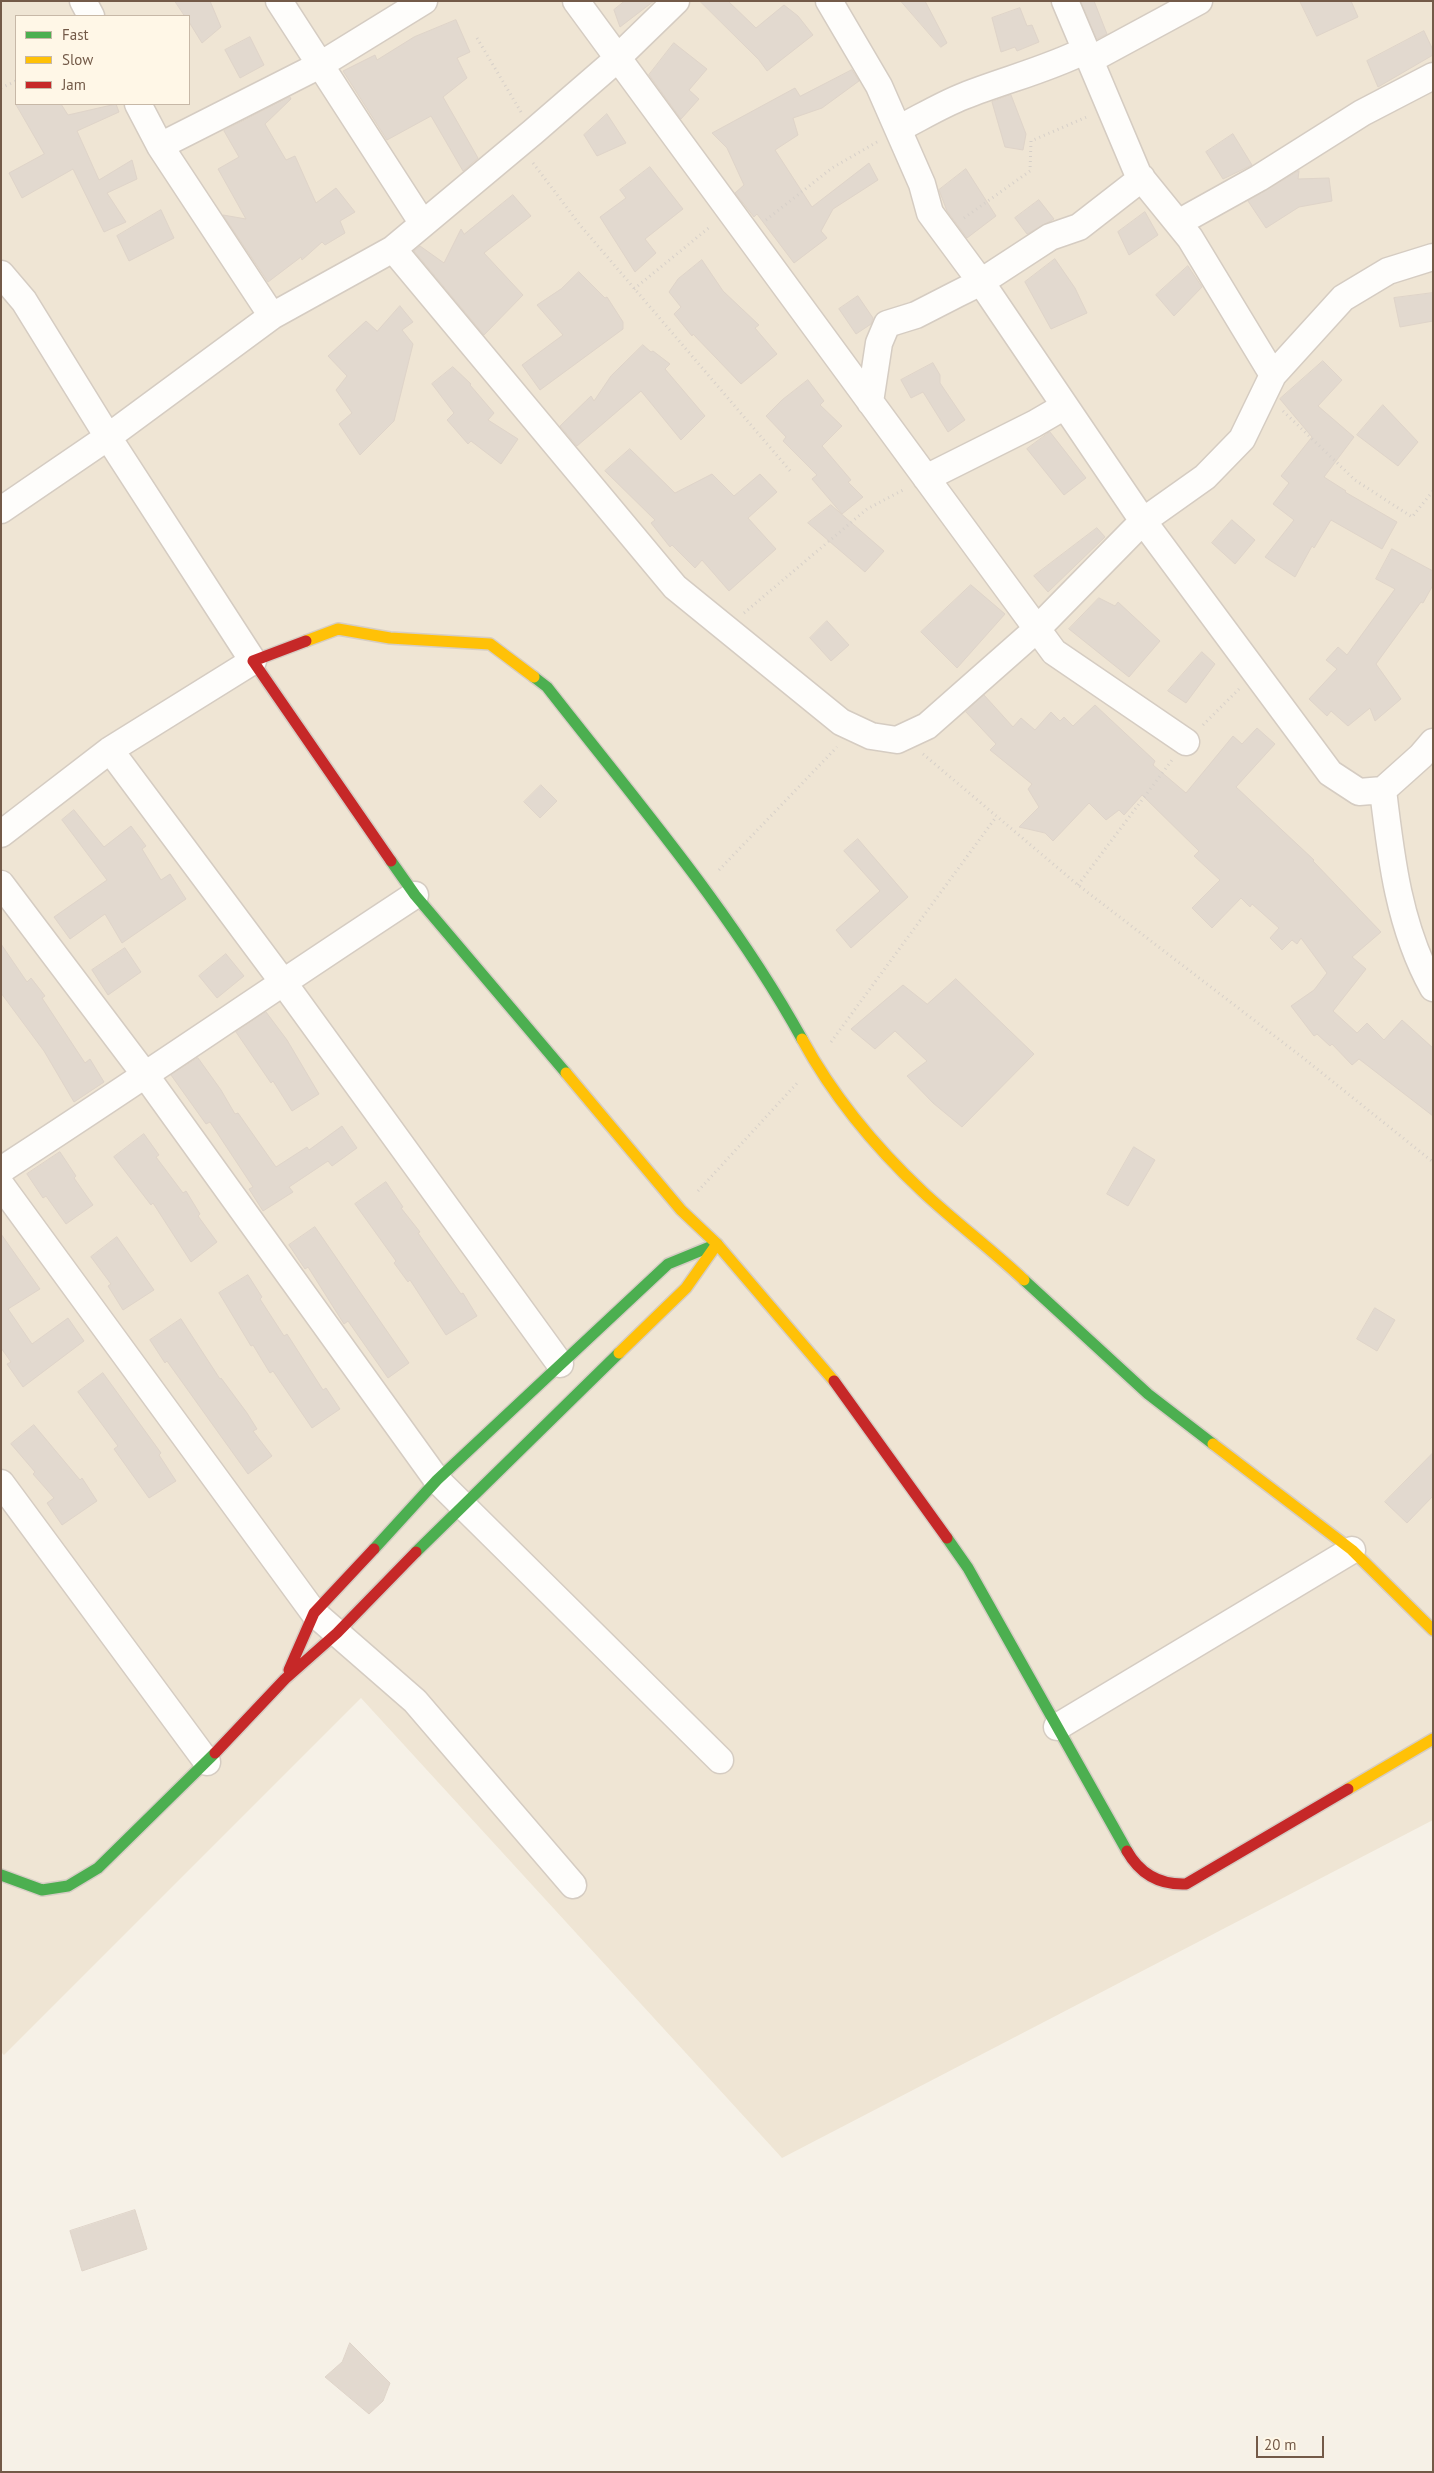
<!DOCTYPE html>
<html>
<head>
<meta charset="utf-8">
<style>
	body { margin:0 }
	#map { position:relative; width:1434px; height:2473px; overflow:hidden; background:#f6f1e7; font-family:"PT Sans",sans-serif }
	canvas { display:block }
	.frame { position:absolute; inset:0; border:2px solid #735a48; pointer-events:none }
	.legend { position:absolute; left:15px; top:15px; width:175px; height:90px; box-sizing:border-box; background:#fff7e7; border:1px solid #c7b8a7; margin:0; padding:6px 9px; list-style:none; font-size:15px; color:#735a48 }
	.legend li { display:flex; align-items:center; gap:10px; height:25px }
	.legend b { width:25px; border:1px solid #c7b8a7 }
	.scale { position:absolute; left:1256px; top:2436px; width:68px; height:22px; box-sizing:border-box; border:2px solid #735a48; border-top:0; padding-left:6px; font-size:15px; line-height:18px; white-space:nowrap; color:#735a48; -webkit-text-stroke:4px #fff7e7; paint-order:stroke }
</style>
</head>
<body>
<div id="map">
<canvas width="1434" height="2473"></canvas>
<div class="frame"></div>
<ul class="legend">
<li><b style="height:6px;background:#4caf50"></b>Fast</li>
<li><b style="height:6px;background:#ffc107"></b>Slow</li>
<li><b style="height:6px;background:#c62828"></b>Jam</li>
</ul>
<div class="scale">20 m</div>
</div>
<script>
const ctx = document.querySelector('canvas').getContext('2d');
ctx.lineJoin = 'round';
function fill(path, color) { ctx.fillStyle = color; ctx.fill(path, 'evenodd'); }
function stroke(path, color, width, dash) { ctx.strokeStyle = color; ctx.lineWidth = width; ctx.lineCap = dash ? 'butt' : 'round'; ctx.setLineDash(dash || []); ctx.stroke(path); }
const residential = new Path2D(`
	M1,1H1433V1820L782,2158L361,1698L4,2055L1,2052ZM16,16H189V104H16Z`);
const building = new Path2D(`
	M175,1H210L221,27L202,43L189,22V16H185Z
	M625,1H654L620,27L614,10Z
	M700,1H728L756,28L784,5L798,16L813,35L767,71L759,60Z
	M901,1H925L947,43L941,47Z
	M1081,1H1094L1107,34L1097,39Z
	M1300,1H1351L1358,17L1317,36Z
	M1020,8L1027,26L1032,25L1039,42L1017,51L1015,47L1001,52L992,18Z
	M456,20L470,52L457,58L467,78L443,97L478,158L463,171L431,116L387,140L343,71L375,55L377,60L414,37Z
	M1424,31L1433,50V55L1378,87L1367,61Z
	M250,37L264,65L240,78L225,50Z
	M674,43L707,69L689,90L699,99L681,119L649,75Z
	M852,70L859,81L822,108L793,118L798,135L775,150L812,207L869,163L878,180L833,209L821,231L827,238L794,263L757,214L754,217L735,193L744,185L727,148L712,133L795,88L800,96Z
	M1011,95L1026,134L1023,150L1005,147L992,102Z
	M290,97L291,99L265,124L286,160L295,156L316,203L336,188L355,212L340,221L345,233L325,245L322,242L302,260L301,257L268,282L223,215L246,219L218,169L239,157L224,131Z
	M16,104H61L68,115L116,104L119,112L77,131L99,180L132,160L137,179L107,193L126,222L104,232L73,169L22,198L9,173L44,154Z
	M607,114L626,143L597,156L584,135Z
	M1233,134L1252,165L1223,179L1206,152Z
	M650,167L683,209L645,239L656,253L635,272L600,217L626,198L620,190Z
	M966,169L996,216L967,238L947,211L939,190Z
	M1299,171L1298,179L1329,178L1332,201L1299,207L1266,228L1248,201Z
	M513,195L531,216L484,253L523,295L484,335L414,251L420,246L444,263L461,229L464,234Z
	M1039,200L1054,219L1027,234L1015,218Z
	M161,210L174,238L129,261L117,236Z
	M1145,212L1158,235L1129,255L1118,232Z
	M1055,259L1075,288L1087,313L1051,329L1025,282Z
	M702,260L723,291L759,325L755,328L777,354L741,384L693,334L692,336L674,314L681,307L669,292L678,279Z
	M1188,266L1202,287L1174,316L1156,295Z
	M579,272L605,298L607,297L623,322V329L540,390L522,365L563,335L537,305L561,289Z
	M1433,293V321L1400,327L1394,298Z
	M858,296L873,318L871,324L856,334L839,309Z
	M400,306L413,322L402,330L413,344L394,421L360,455L339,424L352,413L336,390L347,376L328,356L366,321L377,331Z
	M643,345L651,352L653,351L670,364L665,369L705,416L681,440L641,391L577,446L560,426L591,396L594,401L611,376Z
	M1323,361L1342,380L1318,406L1354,437L1324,477L1346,491L1345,492L1397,522L1382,549L1331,520L1314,548L1312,546L1295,577L1265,557L1294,520L1273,504L1289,483L1281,476L1312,437L1280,399Z
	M933,363L940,375V383L965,420L948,432L923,392L911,398L901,380Z
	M453,367L471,384L470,385L494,413L488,420L518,439L501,464L471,441L468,444L447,420L454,413L432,384Z
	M808,380L824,401L820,405L842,426L822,446L851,480L848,482L863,497L842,514L812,479L817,475L783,441L786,437L766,416L782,400Z
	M1383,405L1418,442L1398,466L1357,435Z
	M1050,432L1086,478L1064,495L1027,449Z
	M630,449L675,493L712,474L734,496L760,474L777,492L748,518L776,549L729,591L702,560L695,568L672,545L670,547L651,523L655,520L605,471Z
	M831,505L884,551L865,572L808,523Z
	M1232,520L1255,540L1235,564L1212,543Z
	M1097,528L1105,537L1048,592L1034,576Z
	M1392,549L1433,571V585L1423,603L1421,602L1376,664L1401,699L1375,721L1370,708L1348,726L1331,711L1327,716L1309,699L1337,669L1326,660L1338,647L1347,655L1395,589L1376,579Z
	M971,585L1005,614L957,668L921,632Z
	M1099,598L1115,606L1118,602L1160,641L1129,677L1069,629Z
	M827,621L849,645L831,661L810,638Z
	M1202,652L1215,664L1186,703L1168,691Z
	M984,695L1013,727L1021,718L1035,730L1051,712L1060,721L1064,717L1073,726L1095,705L1155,761L1153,765L1186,793L1233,736L1242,744L1257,728L1275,744L1236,787L1314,860L1313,861L1381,932L1352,957L1366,969L1333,1011L1357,1033L1367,1023L1384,1040L1402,1020L1433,1048V1116L1359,1059L1352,1065L1332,1044L1330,1046L1317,1034L1314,1036L1291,1006L1314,990L1327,973L1301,938L1297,944L1292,940L1282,950L1270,938L1279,928L1252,904L1250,907L1241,898L1212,928L1192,908L1220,880L1194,856L1199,851L1142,795L1124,815L1119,810L1106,820L1089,803L1053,841L1045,833L1019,827L1039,807L1028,789L1032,784L990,750L996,744L966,712Z
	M541,785L557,801L540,818L524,802Z
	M74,810L104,847L131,826L146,846L142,849L161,880L170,874L186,899L122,943L105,914L70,939L54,917L107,880L62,820Z
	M858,839L908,897L851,948L836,930L880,891L844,851Z
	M1,944L27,982L31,978L45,996L42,998L85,1063L90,1059L104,1082L74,1102L44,1051L1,993Z
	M125,948L141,972L108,995L92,970Z
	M226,954L244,976L217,998L199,976Z
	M956,979L1034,1054L962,1127L933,1103L907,1076L927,1061L895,1031L875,1049L851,1029L903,985L927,1004Z
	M266,1012L287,1040L319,1094L292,1111L273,1081L271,1083L236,1032Z
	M198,1058L221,1090L235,1114L238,1113L276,1167L307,1147L309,1150L342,1126L357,1148L332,1166L328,1161L289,1187L293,1192L263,1211L249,1189L253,1187L210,1122L206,1124L171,1075Z
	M144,1134L159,1155L156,1157L183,1193L186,1191L200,1214L198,1216L217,1242L191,1262L153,1203L151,1205L114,1157Z
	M1134,1147L1155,1160L1128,1206L1107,1194Z
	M60,1152L76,1176L74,1178L93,1205L66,1224L46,1196L43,1198L27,1174Z
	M386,1182L403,1207L401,1208L420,1232L418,1233L461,1294L463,1293L477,1316L446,1335L410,1280L408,1282L394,1263L396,1261L355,1204Z
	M315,1227L409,1363L388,1378L348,1321L344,1324L308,1267L305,1269L289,1245Z
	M1,1234L40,1289L8,1309L32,1344L68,1318L84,1341L23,1387L7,1364L11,1362L1,1348Z
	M117,1237L154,1290L123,1310L108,1286L111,1284L91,1257Z
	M248,1275L262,1297L260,1299L284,1336L287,1334L323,1390L326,1388L340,1409L312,1428L273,1371L270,1373L253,1345L251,1346L219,1293Z
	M1375,1308L1395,1320L1377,1351L1357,1339Z
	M181,1319L220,1379L221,1378L247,1413L257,1429L253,1431L272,1456L248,1474L167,1361L165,1363L150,1340Z
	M103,1373L161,1453L159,1455L176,1481L149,1498L114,1449L118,1446L78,1392Z
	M34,1425L80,1480L82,1478L97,1501L62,1525L47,1503L54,1498L33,1474L35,1472L11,1444Z
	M1433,1453V1496L1407,1523L1385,1502Z
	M135,2210L147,2249L82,2271L70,2231Z
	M350,2343L390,2383L383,2401L369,2414L325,2377L342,2362Z`);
const path = new Path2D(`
	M477,38L521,112
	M1,88L16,81
	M533,163L580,225L792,473
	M964,218L1030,171L1031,141L1089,116
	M766,220L832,168L877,142
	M634,289L711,226
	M1283,411L1355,480L1412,517L1433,491
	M744,613L867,509L905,489
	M1203,725L1239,689
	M923,754L1078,885L1302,1057L1433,1162
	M719,870L837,747
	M1078,885L1172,760
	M831,1042L996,817
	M698,1191L799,1081`);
const street = new Path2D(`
	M83,1L91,16
	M279,1L423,224
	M576,1L1054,652L1186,742
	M829,1L879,86L922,184L930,213L981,282L1143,521L1330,773L1359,792L1383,790L1421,756L1433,742
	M1065,1L1138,174L1190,238L1273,375
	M1090,60L1199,1
	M138,104L160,146L272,316
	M898,129C920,118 941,105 964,96C1004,80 1046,70 1086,50
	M160,146L320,65L424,1
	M1178,223L1259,178L1362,113L1433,76
	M393,249L675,587L841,722L871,736L897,740L927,726L1037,629L1143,521L1205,477L1242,439L1273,375L1343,298L1388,271L1433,257
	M1,274L24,301L108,437L253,661L110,750L1,834
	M870,402L879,343L887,324L916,315L957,294L981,282L1050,237L1079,227L1142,178
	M926,478L1034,424L1065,406
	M1,510L108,437L272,316L393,249L533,132L608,67L676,1
	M110,750L283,982L560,1364
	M1383,790C1391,858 1399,927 1433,988
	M1,884L146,1076L437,1480L720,1760
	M1,1170C140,1080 276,986 415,895
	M1,1185L314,1613L415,1701L573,1885
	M1,1483L207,1762
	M1057,1727L1352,1550`);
const fast = new Path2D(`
	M534,677L547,687C636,801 732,912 802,1039
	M391,861L415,895L566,1073
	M1024,1280L1148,1394L1213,1444
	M947,1538L968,1568L1127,1851
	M374,1549L437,1480L668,1264L717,1244
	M416,1552L619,1353
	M1,1875L42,1890L68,1886L98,1868L215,1753`);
const slow = new Path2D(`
	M306,641L338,629L390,638L490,644L534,677
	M802,1039C833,1096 875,1147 923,1192C955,1222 991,1249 1024,1280
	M566,1073L681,1210L717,1244L834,1381
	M619,1353L686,1288L717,1244
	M1213,1444L1352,1550L1433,1630
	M1348,1789L1433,1739`);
const jam = new Path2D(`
	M306,641L253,661L391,861
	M834,1381L947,1538
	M289,1670L314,1613L374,1549
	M215,1753L285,1679L337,1633L416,1552
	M1127,1851C1140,1874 1160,1885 1186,1884L1348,1789`);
fill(residential, '#efe5d4');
fill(building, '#e2d9cf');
stroke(building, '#dfd4c9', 1);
stroke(street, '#d5ccc2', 29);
stroke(fast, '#d6cdc4', 14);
stroke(slow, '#d6cdc4', 14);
stroke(jam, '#d6cdc4', 14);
stroke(path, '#d7d0c9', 3, [1, 4]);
stroke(street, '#fefdfb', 26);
stroke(fast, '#4caf50', 11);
stroke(slow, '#ffc107', 11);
stroke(jam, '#c62828', 11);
</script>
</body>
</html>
